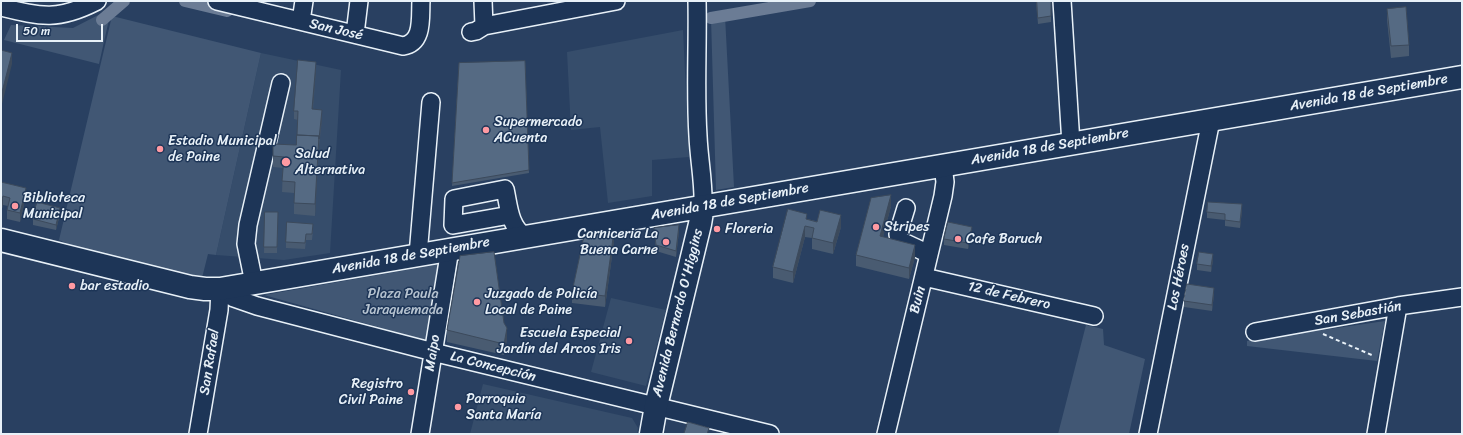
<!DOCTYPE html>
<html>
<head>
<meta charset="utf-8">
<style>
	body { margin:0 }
	#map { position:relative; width:1463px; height:435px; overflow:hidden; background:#294061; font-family:Sriracha,sans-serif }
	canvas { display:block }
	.frame { position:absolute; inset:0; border:2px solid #e8f1f8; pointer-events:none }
	.scale { position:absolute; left:16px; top:24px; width:87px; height:18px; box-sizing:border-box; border:2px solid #e8f1f8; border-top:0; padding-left:5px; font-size:12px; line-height:14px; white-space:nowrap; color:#e8f1f8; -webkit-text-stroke:3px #1d3557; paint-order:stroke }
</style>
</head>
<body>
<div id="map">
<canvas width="1463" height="435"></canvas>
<div class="frame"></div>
<div class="scale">50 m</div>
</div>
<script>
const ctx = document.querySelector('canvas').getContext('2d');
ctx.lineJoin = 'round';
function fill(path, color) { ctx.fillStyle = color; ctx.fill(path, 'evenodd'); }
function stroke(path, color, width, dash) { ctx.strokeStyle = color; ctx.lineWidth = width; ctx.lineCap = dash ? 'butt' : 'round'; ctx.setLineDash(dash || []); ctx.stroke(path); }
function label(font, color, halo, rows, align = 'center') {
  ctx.font = font + ' Sriracha,sans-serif'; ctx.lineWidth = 3; ctx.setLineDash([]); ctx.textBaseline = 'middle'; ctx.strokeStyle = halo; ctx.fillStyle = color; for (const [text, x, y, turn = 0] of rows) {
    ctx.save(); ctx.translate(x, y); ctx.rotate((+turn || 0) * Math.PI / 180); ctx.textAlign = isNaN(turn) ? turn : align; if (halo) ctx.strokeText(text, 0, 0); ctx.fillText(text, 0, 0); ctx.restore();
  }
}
const built = new Path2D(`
	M683,30L689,157L652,160V196L608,203L600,127L571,130L567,52Z
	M261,53L341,70L330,253L284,260L216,255Z
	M611,298L666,310L646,386L591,372Z
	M483,384L632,418L638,428L637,434H470Z`);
const green = new Path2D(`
	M108,10L110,15L99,64L4,40L11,25L73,28Z
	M112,16L261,53L216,255L208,254L202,278L86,252L59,240Z
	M725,16L734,187L716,190L711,18Z
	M441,264L428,341L264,295Z
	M1385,321L1377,361L1247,346V341Z
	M1086,325L1103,329L1104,345L1145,359L1129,434H1058Z`);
const canal = new Path2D(`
	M185,1L227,11
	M711,18L810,1
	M102,20L124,1`);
const path = new Path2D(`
	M1323,334L1374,356`);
const minor = new Path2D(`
	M217,1L403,46C424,43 420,17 421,1
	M483,1L484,26
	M697,1C698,46 695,91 698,136C699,160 704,183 703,206
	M1062,1L1071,144
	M1,7C42,17 58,21 97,1
	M301,21L304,1
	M471,32L476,31L484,26L616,1
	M355,34L359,1
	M906,208L898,234L899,240L929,254
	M510,215L453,225L454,199L505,189C509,207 509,225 525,237
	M418,255L431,102
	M924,277L1094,316
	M254,283L246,244L248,225L281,83
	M220,289L234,298L257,306L445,355L770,434
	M1255,332L1398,306L1462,297
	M198,434L219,310L220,289
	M420,434L450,249
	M886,434L943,196L945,182L943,165
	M1148,434L1211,120
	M1376,434L1398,306`);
const major = new Path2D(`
	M1,240L190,287L205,289H220L1462,77
	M651,434L656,406L700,224L703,206`);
const wall = new Path2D(`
	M1036,1H1051V22L1038,24Z
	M1387,9L1409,45V56L1391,58L1387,20Z
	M525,61L529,173L452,186L459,63Z
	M316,70L313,109L322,119L319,147L315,216L294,214V193L282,192L283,168L273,167V156L296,145L298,120L294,119V111Z
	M1,182L26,196L20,222L7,219V210L8,206L3,205L1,212Z
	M891,206L883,237L915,257L909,279L856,266V255Z
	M1242,210L1240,228L1225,226V220L1207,218V212Z
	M265,212H278L277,253H264Z
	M60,214L56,230L33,225V219Z
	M807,219L841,227L833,254L812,249V238L805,237L793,283L773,278V267Z
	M654,228L679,231L676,257L656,251Z
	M313,230L312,240H306L305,249L286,248V242Z
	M972,233L968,249L944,245V239Z
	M614,242L605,307L572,303V292Z
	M1213,260L1211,272L1197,270V264Z
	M1214,294L1212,311L1184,307V301Z
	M504,323L507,339L504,355L447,342V330Z`);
const shadedWall = new Path2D(`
	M12,53V64L1,108V96Z
	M316,62V70L312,118V109Z
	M322,110V119L319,147L315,216V204Z
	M26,188V196L20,222V213Z
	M891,195V206L880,248V236Z
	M3,196V205L1,212V203Z
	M1242,204V210L1240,228V222Z
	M60,208V214L56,230V225Z
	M841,215V227L833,254V243Z
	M679,225V231L676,257V251Z
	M805,226V237L793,283V272Z
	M972,227V233L968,249V243Z
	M614,231V242L605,307V296Z
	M915,245V257L909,279V268Z
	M1213,254V260L1211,272V266Z
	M1214,288V294L1212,311V305Z
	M507,328V339L504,355V344Z`);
const building = new Path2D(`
	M1037,1H1051V16L1038,18Z
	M1406,7L1409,45L1391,46L1387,9Z
	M1,50L12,53L1,96Z
	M298,60L316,62L312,109L322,110L319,139V136L297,135L298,111H294Z
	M525,61L529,170L452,183L459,63Z
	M297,135L319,136L315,204L294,203L295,182L282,181L284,157L273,156V144L296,145Z
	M1,182L26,188L20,213L7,210L10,198L3,196L1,203Z
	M891,195L880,236L915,245L909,268L856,255L871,198Z
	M37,202L60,208L56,225L33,219Z
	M1208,202L1242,204L1240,222L1225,220V214L1207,212Z
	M788,209L807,214L806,219L817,222L820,210L841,215L833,243L812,238L814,228L805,226L793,272L773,267Z
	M265,212H278L277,247H264Z
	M287,222L313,224L312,234H306L305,243L286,242Z
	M948,222L972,227L968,243L944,239Z
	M679,225L676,251L656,245L654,228Z
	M614,231L605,296L572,292L584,236Z
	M494,252L504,323L507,328L504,344L447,330L460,256Z
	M1199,252L1213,254L1211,266L1197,264Z
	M1187,284L1214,288L1212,305L1184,301Z
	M688,422L709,428L707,434H684Z`);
const markers = [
	[486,130,4,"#ff9aa2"],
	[160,149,4,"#ff9aa2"],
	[286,162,5,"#ff9aa2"],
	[15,206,4,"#ff9aa2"],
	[876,227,4,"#ff9aa2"],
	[717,229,4,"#ff9aa2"],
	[958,239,4,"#ff9aa2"],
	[666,242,4,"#ff9aa2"],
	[72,286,4,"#ff9aa2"],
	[477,302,4,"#ff9aa2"],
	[629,341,4,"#ff9aa2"],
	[411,392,4,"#ff9aa2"],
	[458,407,4,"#ff9aa2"]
];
const streetNames = [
	["San José",336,30,13],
	["Avenida 18 de Septiembre",1369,93,-10],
	["Avenida 18 de Septiembre",1050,147,-10],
	["Avenida 18 de Septiembre",730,202,-10],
	["Avenida 18 de Septiembre",411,256,-10],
	["Los Héroes",1179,277,-79],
	["12 de Febrero",1009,296,13],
	["Buin",918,300,-76],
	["Avenida Bernardo O'Higgins",678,313,-76],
	["San Sebastián",1358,314,-10],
	["Maipo",433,353,-81],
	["San Rafael",210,362,-81],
	["La Concepción",493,367,14]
];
const poiNames = [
	["Supermercado",494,122],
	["ACuenta",494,138],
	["Estadio Municipal",168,141],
	["de Paine",168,157],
	["Salud",295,154],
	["Alternativa",295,170],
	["Biblioteca",23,198],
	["Municipal",23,214],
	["Stripes",884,227],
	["Floreria",725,229],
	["Carniceria La",658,234,"right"],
	["Buena Carne",658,250,"right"],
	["Cafe Baruch",966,239],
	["bar estadio",80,286],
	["Juzgado de Policía",485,294],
	["Local de Paine",485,310],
	["Escuela Especial",621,333,"right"],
	["Jardín del Arcos Iris",621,349,"right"],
	["Registro",403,384,"right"],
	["Civil Paine",403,400,"right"],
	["Parroquia",466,399],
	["Santa María",466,415]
];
const parkNames = [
	["Plaza Paula",403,294],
	["Jaraquemada",403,310]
];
fill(built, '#364d6b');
fill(green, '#415774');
stroke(canal, '#6b7c95', 12);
stroke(minor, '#e8f1f8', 20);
stroke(major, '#e8f1f8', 25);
stroke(path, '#e8f1f8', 2, [4, 3]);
stroke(minor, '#1d3557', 17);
stroke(major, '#1d3557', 22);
fill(wall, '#495b71');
fill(shadedWall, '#3c4a5c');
fill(building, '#556a83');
stroke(building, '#3c4a5c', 1);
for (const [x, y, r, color] of markers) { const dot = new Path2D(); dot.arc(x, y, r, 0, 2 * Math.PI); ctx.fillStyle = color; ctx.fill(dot); stroke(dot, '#1d3557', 1.5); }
label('14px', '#e8f1f8', '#1d3557', streetNames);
label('14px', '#e8f1f8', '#1d3557', poiNames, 'left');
label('14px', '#b6c3d0', '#1d3557', parkNames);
</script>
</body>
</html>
